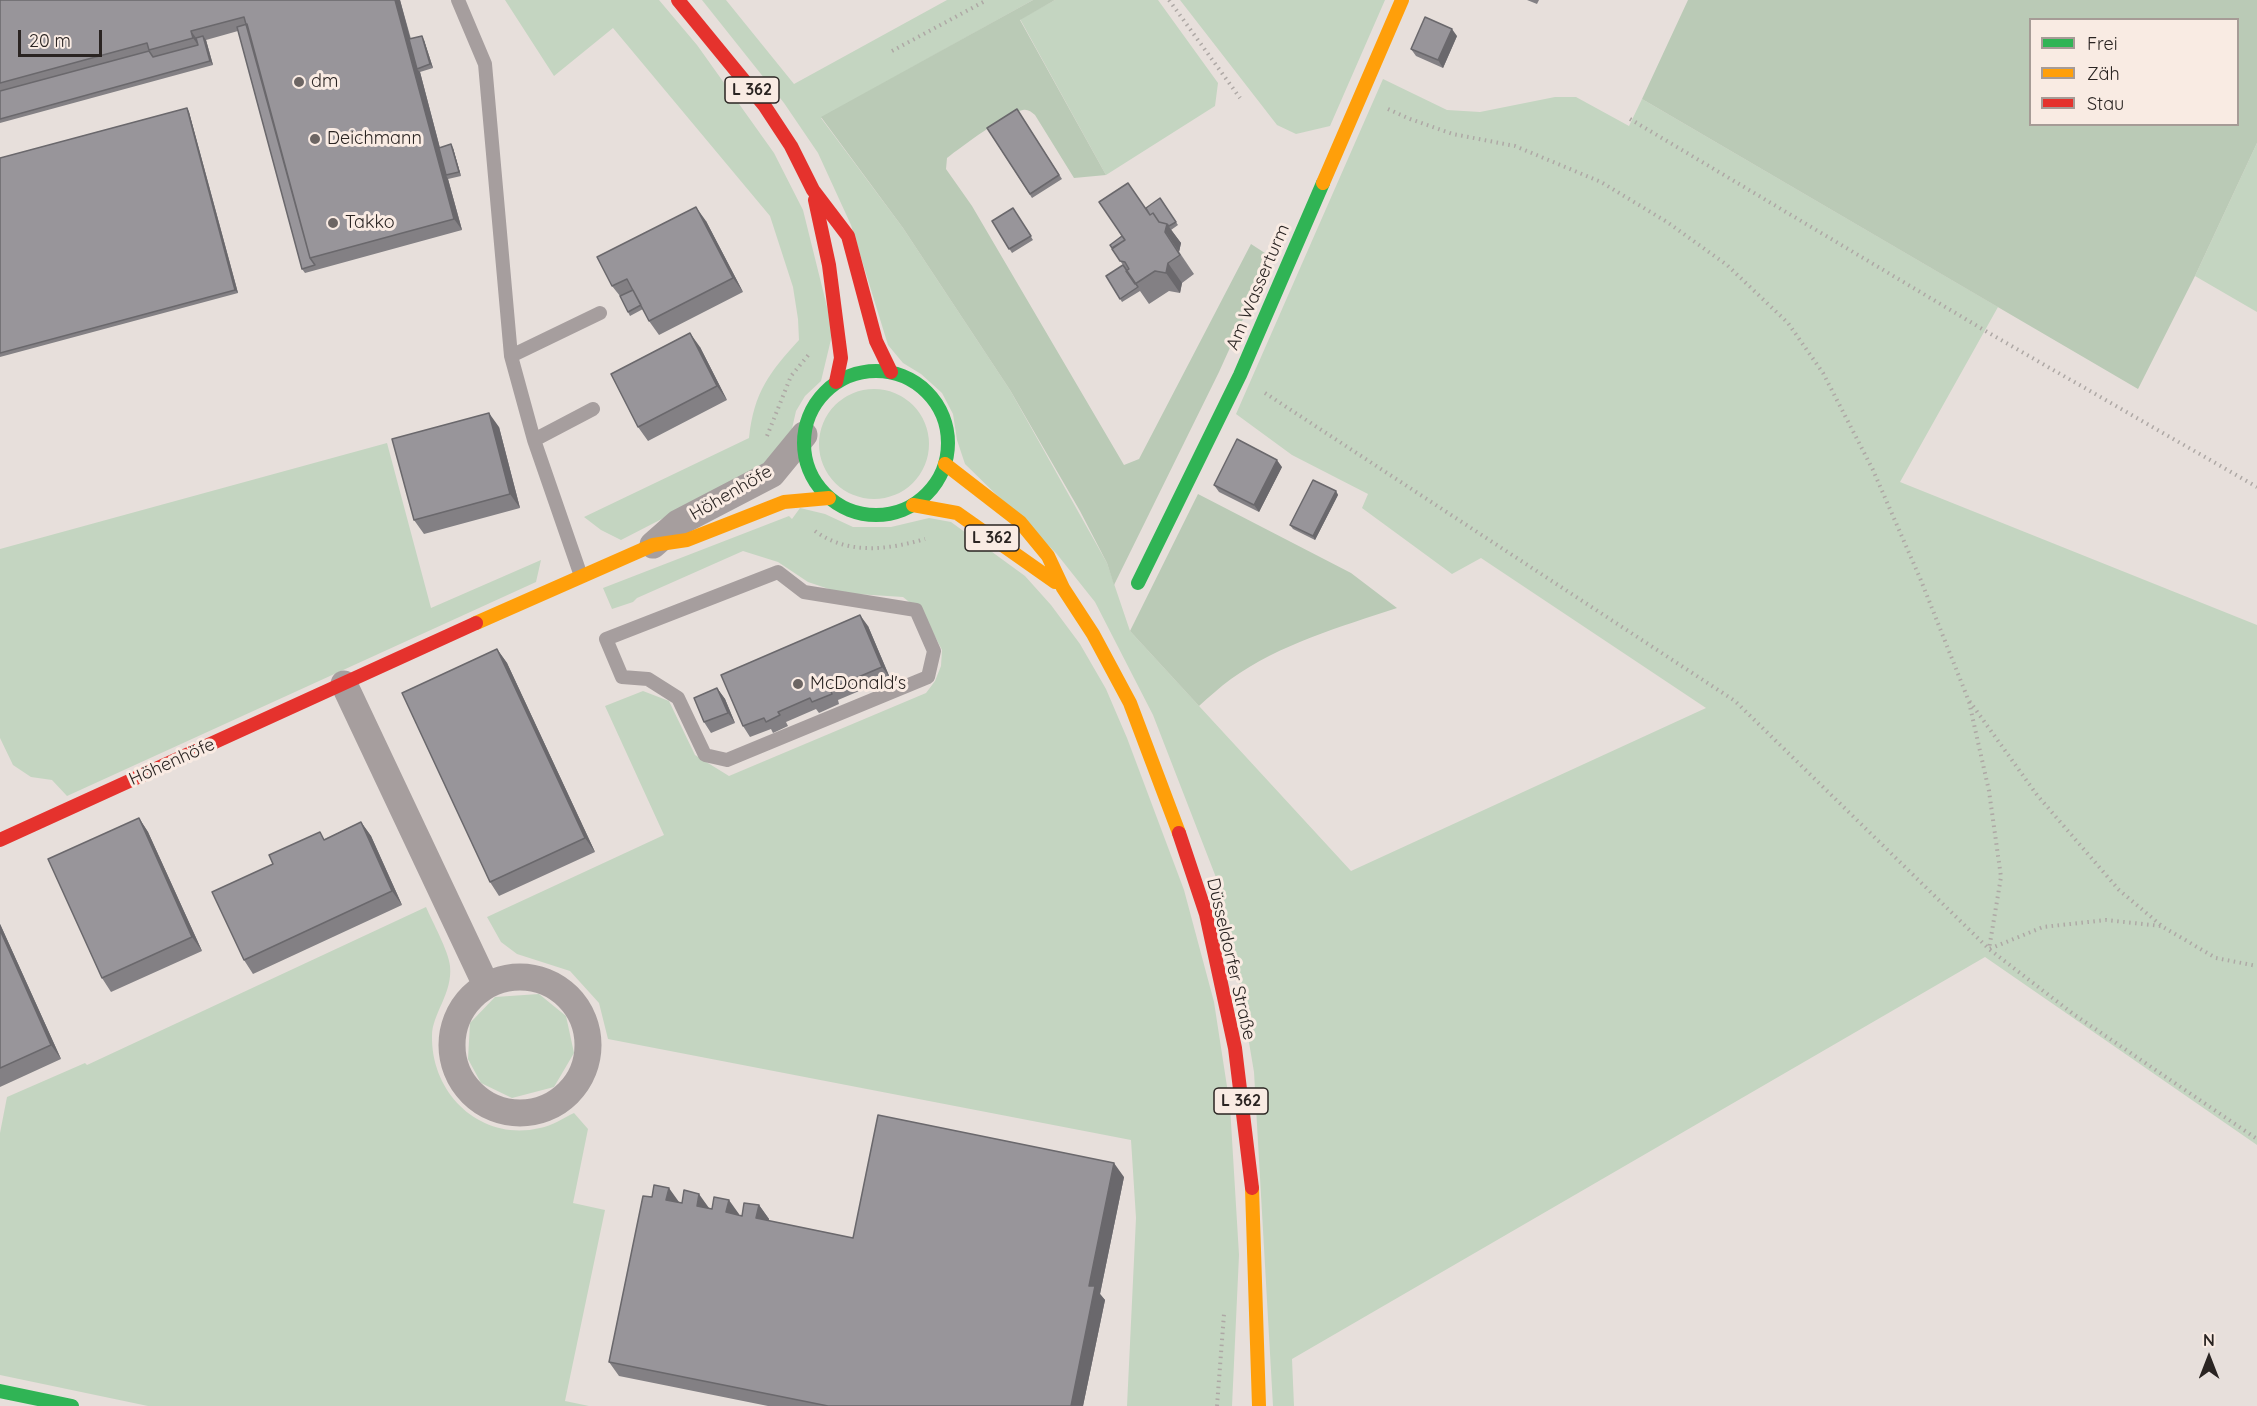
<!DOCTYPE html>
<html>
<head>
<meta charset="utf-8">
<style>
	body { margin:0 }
	#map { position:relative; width:2257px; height:1406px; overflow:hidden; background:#e7dfdb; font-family:Quicksand,sans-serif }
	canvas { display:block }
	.legend { position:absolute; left:2029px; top:18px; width:210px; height:108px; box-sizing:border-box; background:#f9ebe3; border:2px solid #a69b96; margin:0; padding:8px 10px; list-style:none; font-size:18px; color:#2a2422 }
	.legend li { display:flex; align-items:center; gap:12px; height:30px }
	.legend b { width:30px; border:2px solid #a69b96 }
	.north { position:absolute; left:2179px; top:1328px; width:60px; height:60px; -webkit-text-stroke:4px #f9ebe3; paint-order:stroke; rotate:0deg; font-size:16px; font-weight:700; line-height:24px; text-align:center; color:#2a2422 }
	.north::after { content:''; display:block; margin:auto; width:21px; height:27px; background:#2a2422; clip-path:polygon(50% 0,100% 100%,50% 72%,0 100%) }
	.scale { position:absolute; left:18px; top:30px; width:84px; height:27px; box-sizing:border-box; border:3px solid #2a2422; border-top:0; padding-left:8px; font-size:18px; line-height:21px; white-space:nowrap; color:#2a2422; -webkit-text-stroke:4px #f9ebe3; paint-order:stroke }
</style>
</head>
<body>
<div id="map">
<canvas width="2257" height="1406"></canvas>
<ul class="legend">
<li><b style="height:8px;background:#30b455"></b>Frei</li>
<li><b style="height:8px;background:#ff9f0a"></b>Zäh</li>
<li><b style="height:8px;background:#e5322d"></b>Stau</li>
</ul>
<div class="north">N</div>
<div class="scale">20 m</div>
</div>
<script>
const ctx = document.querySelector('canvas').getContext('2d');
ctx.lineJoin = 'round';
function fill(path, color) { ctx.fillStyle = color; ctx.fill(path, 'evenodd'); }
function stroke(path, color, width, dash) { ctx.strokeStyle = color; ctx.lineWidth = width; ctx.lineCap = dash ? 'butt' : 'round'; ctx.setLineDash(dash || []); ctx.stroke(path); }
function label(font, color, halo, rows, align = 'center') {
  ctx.font = font + ' Quicksand,sans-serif'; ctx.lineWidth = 6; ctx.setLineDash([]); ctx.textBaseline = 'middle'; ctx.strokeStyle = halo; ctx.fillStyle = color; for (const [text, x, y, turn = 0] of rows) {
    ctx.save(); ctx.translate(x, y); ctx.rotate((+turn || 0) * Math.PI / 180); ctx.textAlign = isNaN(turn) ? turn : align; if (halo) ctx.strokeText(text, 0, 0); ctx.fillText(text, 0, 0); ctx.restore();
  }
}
const green = new Path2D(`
	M505,0H659L697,45L774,153L803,210L833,331L821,381L805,396L796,411L791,433L775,457L755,471L621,540L601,530L584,517L749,438C754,392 769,373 799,340L798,319L793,287L770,216L613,28L554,76Z
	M702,0H726L794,84L947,0H1033L821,118L903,228L1010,390L1107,563L1130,631L1351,871L1706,708L1481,558L1452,574L1362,508L1368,494L1292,455L1236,414L1383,79L1447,110L1480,112L1555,97H1576L1629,126L1642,99L1998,307L1900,482L2257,625V1145L1985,957L1292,1359L1294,1406H1273L1254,1072L1235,960L1217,880L1153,715L1095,602L1056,553L965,464L957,440L953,414L942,393L921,374L903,363L888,345L851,225L818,153L784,103Z
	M1055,0H1158L1218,83L1215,106L1106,175L1020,19Z
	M1180,0H1385L1330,126L1296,134L1277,125Z
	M2257,143V312L2195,276Z
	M819 444a55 55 0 1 1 110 0a55 55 0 1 1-110 0Z
	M387,443L431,608L541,560L536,582L67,796L52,780L31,777L13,765L0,738V549Z
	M800,508L825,514L853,527H891L929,518L951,522L1025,576L1051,605L1080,644L1106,689L1127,738L1184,890L1214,1002L1230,1106L1239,1255L1232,1406H1127L1136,1218L1131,1140L608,1039L599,1003L570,971L517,954L501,942L487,917L664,835L605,706L643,691L669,701L695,755L729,776L926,693L935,681L941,666L942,650L923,613L903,597L841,593L808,582L778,562L743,551L637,598L633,602L612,609L603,588L789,516L792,519Z
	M426,907C432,921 449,952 450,966C453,993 432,1014 432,1036C431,1095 482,1142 540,1128C552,1126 563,1118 574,1113L588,1129L573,1203L605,1210L565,1401L589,1406H148L0,1375V1133L7,1097L85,1063L87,1065Z
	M539,994L566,1016L574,1053L554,1087L512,1098L481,1083L468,1059L470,1023L495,997Z`);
const forest = new Path2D(`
	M1033,0H1055L1020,20L1106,175L1074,178L1035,115C1031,112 1028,109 1023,110C1008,112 961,147 947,158L946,169L972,206L1124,465L1139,459L1251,244L1271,257L1219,372L1114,585L1107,563L1080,511L1010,390L903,228L821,117Z
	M1688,0H2257V143L2195,276L2138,389L1642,99ZM2030,20H2238V124H2030Z
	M1198,494L1351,573L1397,608C1340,627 1280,644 1231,679C1220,687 1209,697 1199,706L1130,631Z`);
const path = new Path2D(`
	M1169,0L1240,98
	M892,51L987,0
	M1388,109L1410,119L1453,134L1515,146L1601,182L1667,222L1727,265L1788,323L1823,373L1873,470L1920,578L1968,699L2037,795L2119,890L2163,927L2216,958L2257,966
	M1630,119L1989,333L2257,487
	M1265,393L1735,701L1989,949L2072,1013L2257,1139
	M767,436L791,376L810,353
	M815,531C848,555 887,550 925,539
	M1969,702L1989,791L2001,877L1989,949L2043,927L2106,920L2161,926
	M1217,1406L1224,1314`);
const lane = new Path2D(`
	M458,0L485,64L511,356L534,440L581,576
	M511,356L600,313
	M534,440L593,409
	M778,572L804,592L916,610L934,651L928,677L727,760L705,755L678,698L648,679L622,677L606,639Z`);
const street = new Path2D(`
	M653,545L678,523L772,474L804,435
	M344,684L486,985
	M452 1045a68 68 0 1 1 136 0a68 68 0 1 1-136 0Z`);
const fast = new Path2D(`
	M804 443a72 72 0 1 1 144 0a72 72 0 1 1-144 0Z
	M1138,583L1240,375L1323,183
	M0,1391L72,1406`);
const slow = new Path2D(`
	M1323,183L1402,0
	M945,464L1020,522L1048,556L1063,588L1093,634L1130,703L1179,833
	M913,505L957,513L1055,582
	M476,623L653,545L687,540L784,502L829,498
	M1252,1188L1259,1406`);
const jam = new Path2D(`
	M678,0L764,105L791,146L813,190L848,236L876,341L891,372
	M815,200L829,265L841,358L836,382
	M1179,833L1206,914L1235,1048L1252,1188
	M0,840L476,623`);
const wall = new Path2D(`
	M0,0H400L411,39L424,40L433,68L420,72L440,148H453L461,176L448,179L462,230L305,273L302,269L238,31L206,40L213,65L0,123Z
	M1527,0H1539L1537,4Z
	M1457,36L1443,68L1416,56L1411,49Z
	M187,108L189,112L238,293L0,357V158Z
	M1017,109L1062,179L1032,198L987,128Z
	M1160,198L1178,225L1171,230L1181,243L1179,252L1194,274L1182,283L1180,293L1169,291L1149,304L1140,291L1122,302L1106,276L1123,265L1112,249L1122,236L1150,215Z
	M1013,208L1033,240L1012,253L992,221Z
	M706,221L743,292L659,335L649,321L643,309L630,316L620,296L612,286Z
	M700,347L727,400L648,441L638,427Z
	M499,427L520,508L424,534L414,520Z
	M1282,467L1259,512L1219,492L1214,485Z
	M1336,491L1338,495L1315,540L1293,529L1290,525Z
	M868,626L890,678L838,700L839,704L819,713L816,709L786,722L788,726L773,733L771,729L750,737L743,726Z
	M497,649L507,663L595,852L499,896L490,882Z
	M717,688L725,699L735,723L711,733L704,722Z
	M139,818L148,832L202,951L111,992L102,978Z
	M361,822L371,836L402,905L253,974L244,960L325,839Z
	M0,924L61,1059L0,1087Z
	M1124,1177L1100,1294L1105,1300L1083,1406H768L619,1376L609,1362L652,1197L709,1208V1209L739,1214V1215L742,1216L759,1205L769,1219L768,1221L853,1238Z`);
const shadedWall = new Path2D(`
	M395,0H400L418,68L417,69L420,72L447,175H446L448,179L462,230L454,219Z
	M1452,29L1457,36L1443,68L1438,60Z
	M191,31L199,42L200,48L193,38Z
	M203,36L206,40L213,65L210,61Z
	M422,36L424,40L433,68L430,64Z
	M187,108L189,112L238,293L235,290Z
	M451,144L453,148L461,176L459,172Z
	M696,207L706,221L743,292L733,278Z
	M1153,213L1167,224L1181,243L1179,252L1194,274Z
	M1168,263L1182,283L1180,293L1166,273Z
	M690,333L700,347L727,400L717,386Z
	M489,413L499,427L520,508L510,494Z
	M1277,460L1282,467L1259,512L1254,505Z
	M1336,491L1338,495L1315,540L1313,536Z
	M860,615L868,626L890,678L882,667Z
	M497,649L507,663L595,852L585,838Z
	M717,688L725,699L735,723L728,713Z
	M139,818L148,832L202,951L192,937Z
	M361,822L371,836L402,905L392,891Z
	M0,924L1,926L61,1059L51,1045L0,930Z
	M1114,1163L1124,1177L1100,1294L1105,1300L1083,1406H1071L1089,1286Z
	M669,1188L679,1202L676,1214L666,1200Z
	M699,1194L709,1208L706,1220L697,1206Z
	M729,1200L739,1214L736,1226L726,1212Z
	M759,1205L769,1219L766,1232L756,1218Z`);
const building = new Path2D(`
	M0,0H395L454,219L310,258L244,17L191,31L193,38L149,50L147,43L0,83Z
	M1425,17L1452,29L1438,60L1411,49Z
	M247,24L310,258L315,265L302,269L237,27Z
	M203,36L210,61L0,119V91L149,51L153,57L198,45L196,38Z
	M422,36L430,64L417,69L409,39Z
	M187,108L235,290L0,353V158Z
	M1017,109L1059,175L1030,194L987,128Z
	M451,144L459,172L446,175L439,148Z
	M1128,183L1150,215L1153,213L1159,222L1167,224L1165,232L1180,255L1168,263L1166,273L1155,271L1135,284L1126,271L1129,269L1125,262L1120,261L1112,249L1125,240L1099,202Z
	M1160,198L1176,222L1169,226L1167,224L1159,222L1153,213L1150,215L1146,208Z
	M696,207L733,278L649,321L627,279L612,286L597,257Z
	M1013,208L1031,236L1009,249L992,221Z
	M1122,236L1125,240L1112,248L1110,245Z
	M1123,265L1138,287L1120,299L1106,276Z
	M633,290L641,305L628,312L620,296Z
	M690,333L717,386L638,427L611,374Z
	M489,413L510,494L414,520L392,439Z
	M1237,439L1277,460L1254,505L1214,485Z
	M1313,480L1336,491L1313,536L1290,525Z
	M860,615L882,667L830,689L832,694L812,702L810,698L778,712L780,715L766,722L764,718L743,726L721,675Z
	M497,649L585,838L490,882L402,693Z
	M717,688L728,713L704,722L694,698Z
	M139,818L192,937L102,978L48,859Z
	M361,822L392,891L244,960L212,892L273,864L269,855L320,832L324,840Z
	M0,930L51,1045L0,1068Z
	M878,1115L1114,1163L1089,1286H1095L1071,1406H828L609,1362L643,1196L652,1197L654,1185L669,1188L666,1200L682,1203L684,1190L699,1194L697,1206L712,1209L714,1197L729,1200L726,1212L742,1216L744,1203L759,1205L756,1218L853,1238Z`);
const markers = [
	[299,82,6,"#6c6563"],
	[315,139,6,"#6c6563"],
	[333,223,6,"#6c6563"],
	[798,684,6,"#6c6563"]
];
const shields = [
	[752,90,54],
	[992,538,54],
	[1241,1101,54]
];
const shieldNames = [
	["L 362",752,90],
	["L 362",992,538],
	["L 362",1241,1101]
];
const poiNames = [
	["dm",311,82],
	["Deichmann",327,139],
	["Takko",345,223],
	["McDonald's",810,684]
];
const streetNames = [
	["Am Wasserturm",1258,287,-67],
	["Höhenhöfe",731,493,-30],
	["Höhenhöfe",172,762,-24],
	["Düsseldorfer Straße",1231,959,77]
];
fill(green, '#c4d5c1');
fill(forest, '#bacab6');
stroke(path, '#aea8a5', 4, [1.5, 4.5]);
stroke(lane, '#a69e9e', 14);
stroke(street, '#a69e9e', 27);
stroke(fast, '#30b455', 14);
stroke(slow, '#ff9f0a', 14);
stroke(jam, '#e5322d', 14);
fill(wall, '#838084');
fill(shadedWall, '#6a686c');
fill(building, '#98959a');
stroke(building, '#6a686c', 1.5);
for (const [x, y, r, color] of markers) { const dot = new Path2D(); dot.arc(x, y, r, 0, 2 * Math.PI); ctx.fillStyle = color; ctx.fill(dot); stroke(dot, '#f9ebe3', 2); }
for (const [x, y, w] of shields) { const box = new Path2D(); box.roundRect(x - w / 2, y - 13, w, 26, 4.5); ctx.fillStyle = '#f9ebe3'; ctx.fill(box); stroke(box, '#2a2422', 1.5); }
label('bold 16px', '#2a2422', null, shieldNames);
label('18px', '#2a2422', '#f9ebe3', poiNames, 'left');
label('18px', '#2a2422', '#f9ebe3', streetNames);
</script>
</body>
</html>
